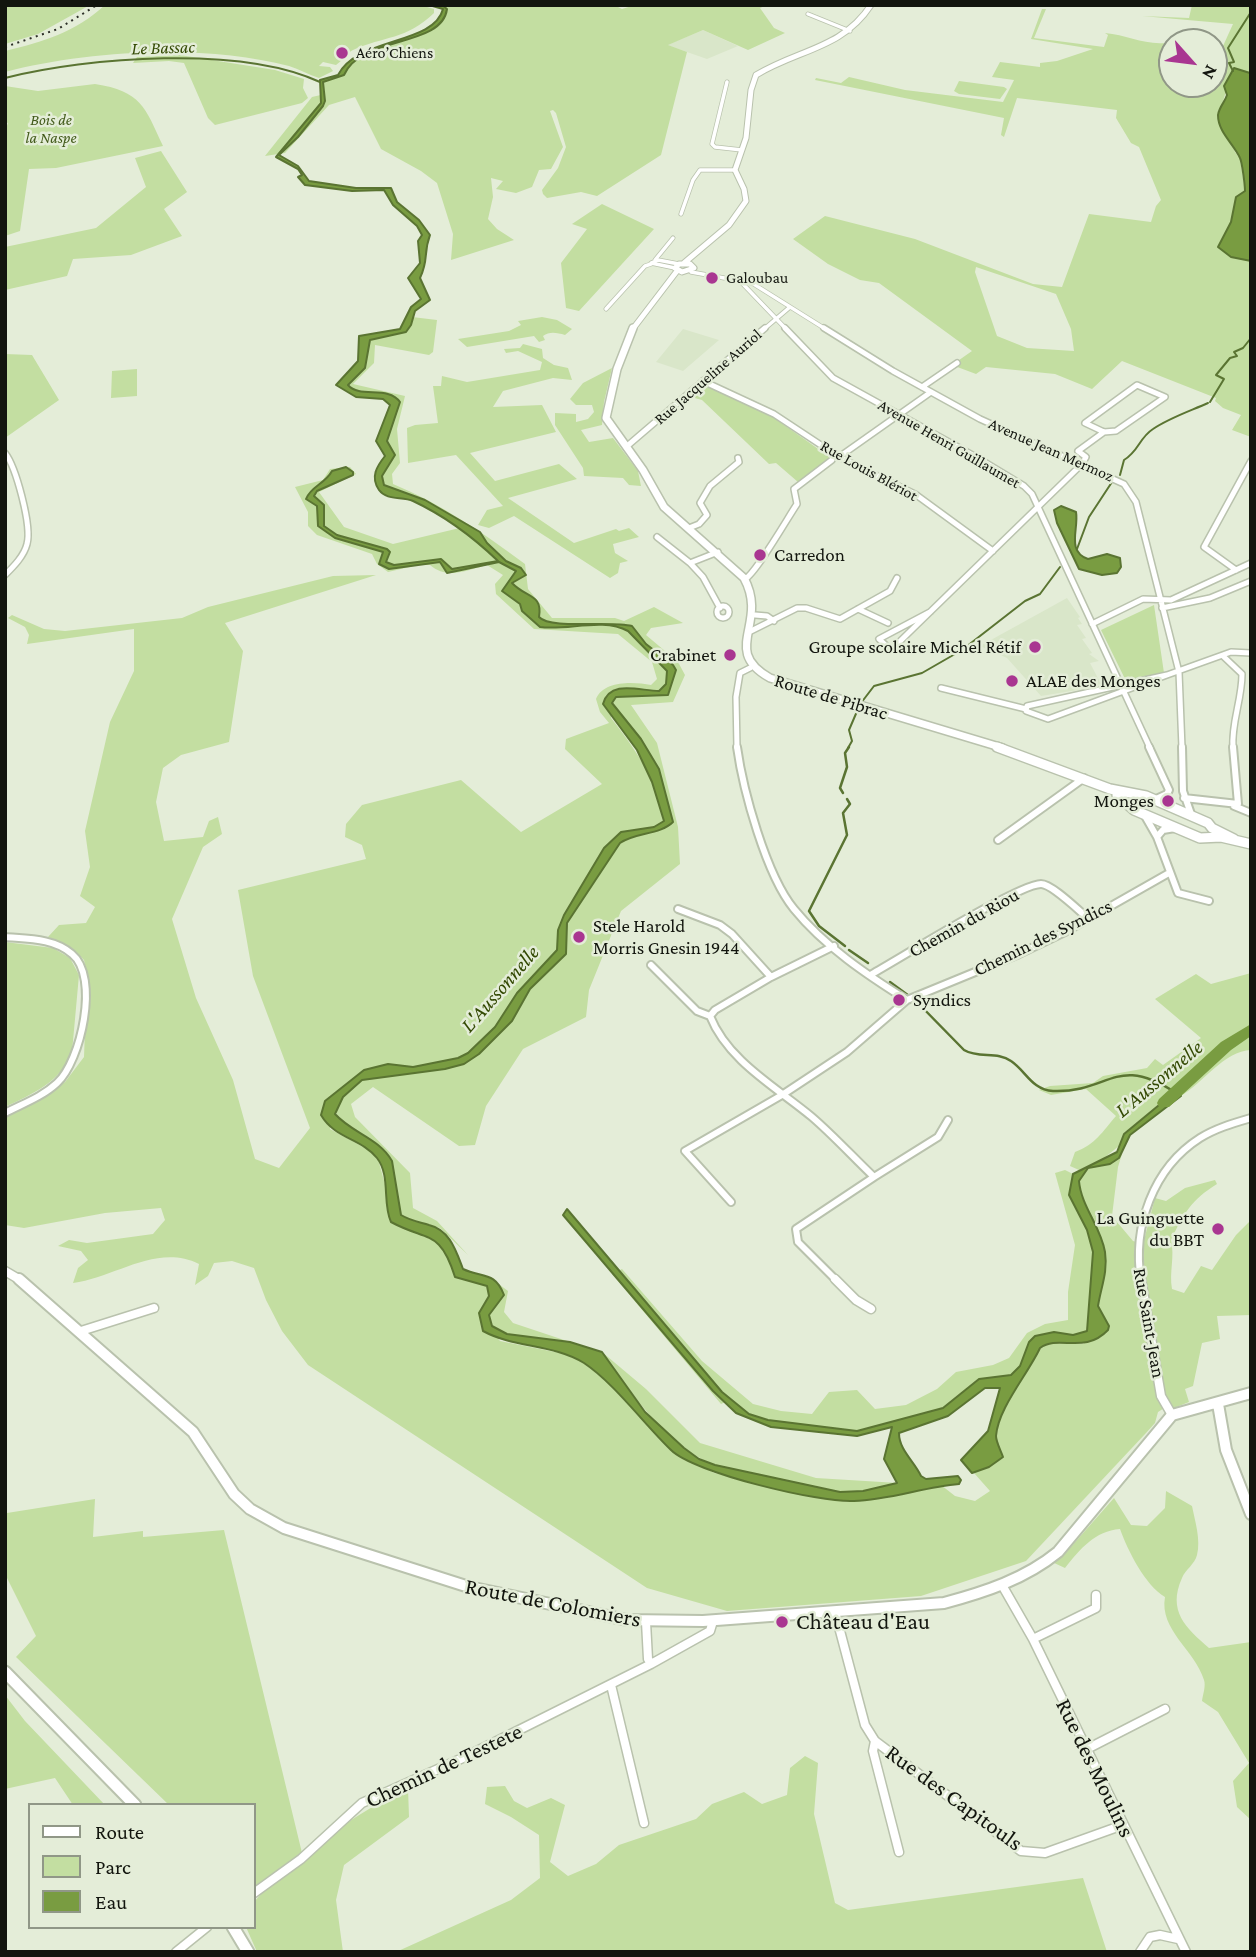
<!DOCTYPE html>
<html>
<head>
<meta charset="utf-8">
<style>
	body { margin:0 }
	#map { position:relative; width:1256px; height:1957px; overflow:hidden; background:#e4edd8; font-family:"Crimson Pro",serif }
	canvas { display:block }
	.frame { position:absolute; inset:0; border:7px solid #12150e; pointer-events:none }
	.legend { position:absolute; left:28px; top:1803px; width:228px; height:126px; box-sizing:border-box; background:#e4edd8; border:2px solid #909787; margin:0; padding:9px 12px; list-style:none; font-size:21px; color:#12150e }
	.legend li { display:flex; align-items:center; gap:14px; height:35px }
	.legend b { width:35px; border:2px solid #909787 }
	.north { position:absolute; left:1158px; top:28px; width:70px; height:70px; box-sizing:border-box; background:#e4edd8; border:2px solid #909787; border-radius:50%; rotate:118deg; font-size:19px; font-weight:700; line-height:28px; text-align:center; color:#12150e }
	.north::after { content:''; display:block; margin:auto; width:24px; height:32px; background:#a93691; clip-path:polygon(50% 0,100% 100%,50% 72%,0 100%) }
</style>
</head>
<body>
<div id="map">
<canvas width="1256" height="1957"></canvas>
<div class="frame"></div>
<ul class="legend">
<li><b style="height:9px;background:#fff"></b>Route</li>
<li><b style="height:19px;background:#c3dea1"></b>Parc</li>
<li><b style="height:19px;background:#799c41"></b>Eau</li>
</ul>
<div class="north">N</div>
</div>
<script>
const ctx = document.querySelector('canvas').getContext('2d');
ctx.lineJoin = 'round';
function fill(path, color) { ctx.fillStyle = color; ctx.fill(path, 'evenodd'); }
function stroke(path, color, width, dash) { ctx.strokeStyle = color; ctx.lineWidth = width; ctx.lineCap = dash ? 'butt' : 'round'; ctx.setLineDash(dash || []); ctx.stroke(path); }
function label(font, color, halo, rows, align = 'center') {
  ctx.font = font + ' "Crimson Pro",serif'; ctx.lineWidth = 5; ctx.setLineDash([]); ctx.textBaseline = 'middle'; ctx.strokeStyle = halo; ctx.fillStyle = color; for (const [text, x, y, turn = 0] of rows) {
    ctx.save(); ctx.translate(x, y); ctx.rotate((+turn || 0) * Math.PI / 180); ctx.textAlign = isNaN(turn) ? turn : align; if (halo) ctx.strokeText(text, 0, 0); ctx.fillText(text, 0, 0); ctx.restore();
  }
}
const built = new Path2D(`
	M703,30L738,46L707,59L667,45Z
	M683,329L719,340L683,371L656,362Z
	M1067,598L1080,617L1078,618L1082,624L1077,625L1086,638L1082,639L1092,653L1089,654L1099,661L1090,663L1102,686L1041,696L1007,658L980,646Z`);
const green = new Path2D(`
	M5,5H90L38,34L5,44Z
	M105,5H420L434,9V13C406,40 384,36 353,50C347,53 342,61 336,65L323,62L319,66L330,67L333,71L319,78C309,75 299,69 289,66C206,44 88,50 5,72V51C43,42 76,32 105,5Z
	M447,5H614L622,9L635,5H767L760,8L774,28L785,33L748,50L703,30L668,45L687,52L661,155L597,196L581,192L547,198L543,194L542,190L558,168L566,147L556,113L553,110L550,111L563,147L551,169L539,170L532,187L516,193L496,189L503,181L491,178L493,197L488,219L497,229L514,240L451,260L453,234L437,183L421,171L381,149L355,97L329,105L285,153L265,156L312,97L325,94L323,82L341,76C363,36 442,45 447,9L444,6Z
	M1192,5H1251V82L1250,74L1234,69C1225,80 1228,97 1218,111L1235,152L1240,159L1245,191L1233,209L1232,222L1219,247L1231,257L1251,261V437L1232,430L1241,415L1223,408L1215,401L1216,398L1122,361L1092,389L1055,374L986,367L976,374L952,365L972,351L879,283L860,280L828,264L793,239L825,216L915,239L1033,284L1062,287L1089,214L1151,222L1156,206L1161,200L1139,147L1131,143L1116,118L1117,110L1017,98L1004,137L1001,135L1004,118L815,80L816,78L841,83L849,77L905,90L1003,102L1014,80L992,77L1000,62L1040,67V63L1057,61L1093,49L1031,39L1042,9H1046L1034,38L1104,47L1108,35L1105,33C1129,35 1147,47 1172,42V84H1214V45L1223,46L1233,24L1142,16L1189,18ZM976,267L1056,294L1071,329L1074,351L1027,348L997,336L975,272Z
	M180,55L275,70L304,79L303,88L308,98L302,103L215,125L208,118L184,63L169,61L133,63L137,57Z
	M959,81L1004,87L1007,89L1000,99L959,94L954,91Z
	M95,84C141,91 145,107 163,146L56,168L29,169L20,231L5,236V131L8,123L5,122V86L38,91Z
	M161,151L187,192L164,209L182,236L131,255L73,259L67,276L5,290V247L96,228L146,187L135,158Z
	M602,204L654,229L579,311L566,308L561,263L587,229L572,224Z
	M412,317L437,320L433,352L429,355L375,345L374,363L353,384L405,396L397,429L400,463L392,474L393,484C442,504 483,533 525,564L528,589L552,618H615L624,621L654,607L683,623L651,628L646,635L678,662L685,675L673,702L631,705L657,743L678,827L680,864L621,911L589,990L586,1017L523,1049L486,1106L475,1145L459,1146L373,1087L351,1104L355,1117L410,1173L413,1208L437,1221L468,1255L440,1228L410,1220L401,1215L376,1143L338,1118L335,1109L343,1097L362,1080L445,1069L479,1054L512,1021L530,989L566,954L567,923L620,843C637,832 657,834 673,822L659,769L612,703L611,718C630,742 665,790 664,821L654,827L621,832L604,848L558,930L557,950L517,993L495,1027L468,1053L458,1058L413,1067L388,1064L329,1098L330,1129L367,1149L378,1159L388,1195L405,1229C437,1236 445,1246 455,1277L487,1286L489,1296L479,1313L500,1341L565,1354L584,1363L606,1381L671,1450L714,1473L846,1502L941,1485L955,1496L975,1501L990,1491L974,1473L1003,1457C1001,1451 996,1442 996,1436C998,1407 1028,1375 1040,1348L1051,1343L1083,1344L1109,1326L1098,1306C1101,1287 1108,1272 1105,1252C1101,1227 1081,1206 1079,1180L1088,1168L1110,1164L1122,1154L1118,1167L1112,1216L1133,1241L1143,1244L1155,1198L1166,1201L1185,1188L1215,1180L1217,1184C1191,1200 1184,1213 1171,1240C1175,1257 1169,1272 1172,1289L1184,1293L1201,1266L1212,1270L1236,1235L1251,1220V1315L1217,1316L1220,1339L1202,1343L1193,1386L1185,1389L1189,1402L1174,1408L1169,1405L1158,1412L1155,1423L1146,1433L1026,1561L921,1596L727,1611L647,1588L308,1365L282,1331L266,1300L254,1268L232,1261L214,1263L208,1276L195,1285L199,1264C156,1243 115,1278 73,1283L78,1268L88,1260L81,1251L58,1246L69,1240L87,1243L153,1234L165,1220L161,1208L105,1213L24,1228L5,1225V1117L65,1082L84,1057L87,975L84,960L73,949L48,937L59,925L86,923L95,907L80,896L90,867L85,831L110,722L134,671V629L27,644L29,635L25,627L8,618L12,615L44,629L65,631L182,618L208,607L333,576L376,575L225,623L243,651L229,742L181,755L163,768L156,802L164,841L203,837L209,821L218,817L222,834L203,847L172,919L196,998L233,1080L255,1159L279,1168L310,1128L253,976L238,890L366,859L362,845L345,837L346,824L362,805L461,780L521,832L602,784L565,749L566,739L609,723L600,712L596,699C604,680 634,682 651,685L657,679L652,662L618,634L534,629L496,594L495,584L503,575L487,565C468,570 447,580 430,565H418L388,572L377,564L372,554L317,535L308,526V512L295,487L323,480L330,469L350,467L356,474L319,492L344,527L393,544L468,526L425,500L384,485L382,476L395,455L387,442L393,395L355,390L348,384L362,365L367,340L373,336L398,332Z
	M542,317L557,320L572,329L565,335C557,333 550,331 543,336L545,340L539,342L534,336L467,347L458,339L509,331L521,325L518,321Z
	M523,344L542,349L543,358L554,365L568,368L572,380L553,378L503,391L493,407L542,405L556,432L470,453L495,481L559,464L577,479L508,498L574,543L616,529L619,531L629,528L639,537L613,544L615,553L628,561L620,563L618,573L610,578L514,516L489,528L478,525L487,510L503,506L456,455L408,463L407,428L415,425L438,423L433,386H441L442,376L467,382L540,370L542,362L518,351L506,353L504,349L520,348Z
	M5,354L32,355L59,400L5,438Z
	M612,368L604,402L602,425L581,430L589,442L613,438L638,471L641,486L629,485L623,478L584,476L583,468L555,425V413L576,414V422L588,419L594,412L592,405H576L570,399L583,383Z
	M137,369V396L111,398L112,371Z
	M707,385L770,415L831,458L798,482L776,463L769,464L702,400L691,397Z
	M1154,605L1164,673L1126,681L1101,630Z
	M5,942L53,948L70,958L79,975L72,1052C61,1082 32,1094 5,1107Z
	M1251,973V1050C1224,1051 1203,1083 1181,1096L1175,1092L1124,1133L1119,1146L1099,1162L1079,1170L1070,1166L1075,1152C1095,1145 1103,1131 1116,1116L1086,1089L1051,1095L1039,1090L1050,1086L1093,1083L1103,1076L1147,1068L1155,1059L1163,1065L1201,1038L1155,999L1196,974L1211,984Z
	M1065,1170L1073,1174L1069,1195L1087,1230L1093,1252L1087,1331L1073,1335L1054,1332L1029,1342L1020,1366L1011,1375L978,1379L943,1408L857,1431L768,1420L749,1414L730,1400L721,1404L612,1274L622,1269L702,1361L753,1404L781,1411L812,1414L829,1392L857,1390L875,1409L906,1405L937,1389L956,1372L993,1365L1009,1358L1027,1333L1045,1324L1068,1320V1292L1075,1245L1055,1173Z
	M500,1285L508,1291L504,1312L513,1323L570,1342L507,1334L492,1326L489,1315L504,1295Z
	M602,1352L646,1389L700,1443L816,1478L898,1483L863,1491L840,1492L715,1465C664,1445 634,1395 602,1352Z
	M1166,1491L1192,1506C1195,1521 1201,1540 1197,1555C1195,1564 1185,1570 1182,1578C1167,1611 1186,1628 1209,1648L1251,1642V1820L1237,1807L1233,1781L1249,1763L1218,1712L1202,1701C1203,1694 1206,1686 1204,1680C1195,1650 1159,1630 1165,1597C1145,1585 1128,1551 1120,1529C1095,1531 1080,1549 1065,1568L1052,1562L1062,1557L1114,1498L1131,1525L1147,1526L1165,1508Z
	M95,1499L93,1537L143,1531V1537L224,1530L302,1853L254,1887V1805H169L16,1657L36,1636L5,1574L7,1513Z
	M5,1695L25,1721L105,1805H73L55,1778L5,1789Z
	M805,1756L818,1763L814,1814L835,1903L848,1910L1083,1878L1107,1952H396L511,1900L540,1878L539,1835L511,1817L485,1804L487,1787L505,1786L514,1801L527,1808L551,1798L565,1805L550,1862L568,1876L596,1864L619,1845L696,1819L712,1804L744,1792L762,1804L787,1795L790,1768Z
	M408,1788L409,1817L344,1865L336,1900L343,1952H257L246,1927H254V1902C289,1861 358,1811 408,1788Z`);
const water = new Path2D(`
	M429,5H442L447,9C442,48 361,35 344,75L323,82L325,101L323,106L298,137L279,155L298,166L309,181L356,188H391L397,202L419,220L430,235C423,254 429,259 420,278L430,300L415,311L411,325L406,332L370,340L365,368L348,385C360,399 388,385 400,402L387,441L395,455L382,476L384,485L425,500L480,532L487,543L506,561L521,568L526,575L512,583C526,598 543,594 539,617C551,630 609,620 632,626L646,644L673,665L676,670L668,695L616,697L612,703L641,739L659,769L673,822C660,835 636,832 620,843L567,923L566,954L530,989L512,1021L479,1054L464,1064L445,1069L362,1080L343,1097L335,1114C352,1133 379,1138 392,1161L401,1215C411,1221 419,1222 429,1225C450,1230 456,1251 463,1269C482,1278 495,1271 504,1295L489,1315L492,1326L507,1334L570,1342L602,1352L645,1412L684,1448L699,1459L715,1465L840,1492L863,1491L897,1483L884,1459L892,1427L857,1436L771,1427L736,1413L713,1391L563,1215L567,1209L722,1392L749,1414L768,1420L857,1431L943,1408L979,1379L1011,1375L1020,1366L1029,1342L1035,1336L1054,1332L1073,1335L1087,1331L1093,1252L1087,1230L1069,1195L1073,1174L1117,1152L1124,1134L1176,1091L1181,1096L1130,1135L1119,1158L1110,1164L1088,1168L1079,1181C1081,1206 1101,1227 1105,1252C1108,1272 1101,1287 1098,1306L1109,1326L1108,1330C1084,1355 1059,1334 1040,1348C1028,1374 998,1408 996,1436C996,1442 1001,1451 1003,1457L989,1467L972,1473L961,1460L988,1431L1000,1388H985L948,1416L899,1433C899,1450 914,1461 921,1476L926,1479L958,1476L961,1480L959,1484C924,1487 889,1500 854,1501C820,1503 694,1473 671,1450C644,1424 614,1383 584,1363C553,1344 514,1348 483,1331L479,1313L489,1296L487,1286L455,1277C440,1229 428,1242 391,1222C382,1203 391,1176 377,1158C361,1138 335,1139 321,1115L325,1101L364,1070L388,1064L413,1067L458,1058L468,1053L495,1027L517,993L557,950L558,930L564,915L604,848L621,832L654,827L664,821L652,782L637,750L603,704C610,679 640,691 659,691L666,684L667,671L628,631C602,617 568,631 540,627L522,611L520,604L502,591L516,571L499,562L447,573L440,562L389,569L379,564L383,552L335,538L318,526L317,506L306,499C311,486 325,484 332,471L346,467L353,472V475L317,491L314,496L324,505V526L337,535L387,549L390,552L386,562L394,565L441,559L452,569L498,561C473,537 445,516 413,501C402,496 387,501 379,490C370,477 377,466 385,456L376,441L390,405L383,399L356,397L336,385L358,361L359,336L400,329L411,307L421,299L408,278L420,263L418,241L422,235L417,226L393,205L384,190L352,191L305,185L298,177L302,175L298,169L276,157L321,103L320,80L338,75C357,37 434,45 443,9Z
	M1234,68L1250,73L1251,261L1231,257L1218,247L1231,222L1236,197L1245,191C1245,185 1242,162 1240,158C1233,143 1218,132 1218,115C1219,107 1225,102 1227,95L1224,86Z
	M1061,506L1076,512C1079,529 1066,551 1088,559L1107,554L1120,558L1121,567L1117,573L1102,575L1079,569L1057,523L1054,510Z`);
const streamFar1 = new Path2D(`
	M1233,71L1229,63L1234,62L1228,48L1251,12
	M5,78C88,57 241,45 320,82
	M1210,402L1224,379L1216,375L1230,358L1237,356L1234,352L1243,348L1251,338
	M1120,475L1124,460C1139,451 1139,438 1153,429C1169,418 1190,411 1208,403
	M1077,549L1089,517L1112,482
	M861,703L874,686L922,673L962,650L1025,601L1040,594L1060,567
	M848,748L852,741L849,730L858,709`);
const stream = new Path2D(`
	M843,793L840,788L847,767L845,753L849,747
	M845,946L819,926L809,911L847,835L843,813L850,804L847,799
	M849,950L868,963
	M890,982L916,1001L964,1050C979,1059 997,1051 1011,1061C1026,1071 1032,1090 1053,1091C1110,1093 1116,1053 1176,1093`);
const river = new Path2D(`
	M1251,1024V1036L1231,1050L1169,1107H1159L1157,1103L1159,1099L1221,1042Z`);
const minorFar3 = new Path2D(`
	M808,14L850,31
	M727,82L712,144L715,147L742,150
	M681,214L693,180L700,170H735
	M655,260L673,238
	M675,268L651,263L658,260L679,264
	M691,272L752,283L827,330
	M741,282L787,330
	M606,309L645,266L651,264
	M763,330L790,307`);
const minorFar2 = new Path2D(`
	M785,328L833,378L976,457L1024,486L1032,494L1150,748
	M824,328L893,371L980,419L1124,484L1136,502L1179,672L1182,748
	M703,381L774,414L839,457L915,494L993,551
	M1137,385L1165,397L1116,431L1104,432L1085,423Z
	M922,387L957,363
	M626,447L765,328
	M5,453C16,467 32,526 27,544C24,556 14,566 5,575
	M839,457L931,392
	M689,528L699,524L707,515L700,503L710,486L739,462L738,458
	M657,537L690,563L718,552
	M690,563L703,577L720,608
	M1236,570L1204,547L1251,461
	M745,579C756,573 787,519 797,504L794,489L832,460
	M717 612a6 6 0 1 1 12 0a6 6 0 1 1-12 0Z
	M1162,608L1210,598L1251,581
	M858,609L888,623
	M930,612L879,639L891,650L1082,464L1086,457L1078,451L1104,432
	M755,615L767,616L774,621
	M1092,624L1143,599L1171,600L1251,563
	M751,631L797,608H806L840,619L890,591L897,578
	M1223,656L1242,674C1242,700 1231,723 1233,748
	M1167,675L1048,719L1026,711L1027,706Z
	M1167,675L1231,652L1251,653
	M941,688L1026,709
	M737,748L736,697L740,673L750,668`);
const minorFar1 = new Path2D(`
	M737,747C743,790 766,875 794,909C824,946 867,975 907,1000
	M1149,747L1169,790L1167,794L1154,800
	M1182,747L1183,791L1191,814
	M1184,798L1238,804L1233,747
	M1234,806L1251,813
	M1145,816L1157,837L1178,893L1209,901
	M1157,837L1163,830L1175,828
	M998,840L1084,778
	M678,909L720,925L732,934L771,977
	M5,937C27,939 54,938 72,954C100,977 81,1061 57,1083C42,1097 22,1104 5,1113
	M834,946L771,977L715,1010L710,1016C728,1061 776,1087 812,1117C834,1136 853,1157 874,1177L938,1137L948,1120
	M651,965L697,1011L710,1016
	M872,974C899,959 1019,884 1041,884C1052,884 1079,911 1089,919
	M731,1202L685,1151L782,1095L847,1052L907,1000L1019,954L1067,931L1169,873
	M837,1281L798,1242L796,1229L874,1177
	M1141,1281C1132,1227 1153,1168 1200,1138C1216,1128 1234,1123 1251,1118`);
const minor = new Path2D(`
	M835,1279L856,1300L871,1309
	M1141,1279L1161,1396L1172,1415
	M81,1331L154,1308
	M1002,1585L1033,1639L1186,1952
	M835,1612L865,1725L875,1741L1021,1851L1045,1853L1123,1825
	M646,1622L648,1659L651,1664L710,1631L713,1621
	M1033,1639L1096,1608V1595
	M611,1685L644,1823
	M875,1741L873,1751L899,1852
	M1085,1750L1165,1709
	M254,1893L301,1859L362,1803L465,1757L651,1664
	M176,1952L207,1927
	M1140,1952L1150,1937L1160,1935L1178,1939`);
const tertiaryFar1 = new Path2D(`
	M5,1271L22,1281`);
const tertiary = new Path2D(`
	M19,1279L193,1432L234,1494L250,1509L284,1528L469,1587L627,1620L703,1621L944,1603C985,1592 1025,1579 1058,1552L1172,1415L1251,1393
	M1218,1404L1226,1450L1251,1514`);
const secondaryFar3 = new Path2D(`
	M684,263L729,225L746,201L744,189L735,170L746,138L751,90L756,75C799,49 842,49 871,5
	M679,264H690L694,268L682,272L675,268Z
	M632,330L677,271`);
const secondaryFar2 = new Path2D(`
	M633,328L617,369L606,418L643,470L664,507L744,578C769,624 720,650 770,678L1003,748`);
const secondaryFar1 = new Path2D(`
	M997,747L1110,789L1146,796L1208,823L1212,828L1234,839
	M1117,795L1134,810L1200,838L1221,837L1251,844`);
const secondary = new Path2D(`
	M5,1672L135,1805
	M233,1927L248,1952`);
const rail = new Path2D(`
	M5,47L58,29L97,5`);
const markers = [
	[342,53,7,"#a93691"],
	[712,278,7,"#a93691"],
	[760,555,7,"#a93691"],
	[1035,647,7,"#a93691"],
	[730,655,7,"#a93691"],
	[1012,681,7,"#a93691"],
	[1168,801,7,"#a93691"],
	[579,937,7,"#a93691"],
	[899,1000,7,"#a93691"],
	[1218,1229,7,"#a93691"],
	[782,1622,7,"#a93691"]
];
const farPoinames = [
	["Aéro’Chiens",356,53],
	["Galoubau",726,278]
];
const farParknames = [
	["Bois de",51,120],
	["la Naspe",51,138]
];
const farStreetnames = [
	["Rue Jacqueline Auriol",708,377,-41],
	["Avenue Henri Guillaumet",949,444,30],
	["Avenue Jean Mermoz",1051,450,24],
	["Rue Louis Blériot",869,471,29]
];
const farWaternames = [
	["Le Bassac",163,48,-2]
];
const poiNames = [
	["Carredon",774,555],
	["Groupe scolaire Michel Rétif",1021,647,"right"],
	["Crabinet",716,655,"right"],
	["ALAE des Monges",1026,681],
	["Monges",1154,801,"right"],
	["Stele Harold",593,926],
	["Morris Gnesin 1944",593,948],
	["Syndics",913,1000],
	["La Guinguette",1204,1218,"right"],
	["du BBT",1204,1240,"right"]
];
const streetNames = [
	["Route de Pibrac",831,697,17],
	["Chemin du Riou",964,923,-29],
	["Chemin des Syndics",1043,938,-26],
	["Rue Saint-Jean",1149,1323,80]
];
const waterNames = [
	["L'Aussonnelle",500,989,-49],
	["L'Aussonnelle",1159,1079,-40]
];
const nearStreetnames = [
	["Route de Colomiers",553,1603,11],
	["Chemin de Testete",444,1766,-25],
	["Rue des Moulins",1095,1768,64],
	["Rue des Capitouls",954,1798,36]
];
const nearPoinames = [
	["Château d'Eau",796,1622]
];
fill(built, '#d9e6c9');
fill(green, '#c3dea1');
fill(water, '#799c41');
stroke(water, '#5a7432', 2);
stroke(streamFar1, '#5a7432', 2);
stroke(stream, '#5a7432', 2.5);
fill(river, '#799c41');
stroke(minorFar3, '#b9c2ad', 5);
stroke(minorFar2, '#b9c2ad', 8);
stroke(minorFar1, '#b9c2ad', 10);
stroke(minor, '#b9c2ad', 11);
stroke(tertiaryFar1, '#b9c2ad', 11);
stroke(tertiary, '#b9c2ad', 14);
stroke(secondaryFar3, '#b9c2ad', 7);
stroke(secondaryFar2, '#b9c2ad', 10);
stroke(secondaryFar1, '#b9c2ad', 12);
stroke(secondary, '#b9c2ad', 15);
stroke(minorFar3, '#fff', 3.5);
stroke(minorFar2, '#fff', 5);
stroke(minorFar1, '#fff', 6);
stroke(minor, '#fff', 8);
stroke(tertiaryFar1, '#fff', 8);
stroke(tertiary, '#fff', 10);
stroke(secondaryFar3, '#fff', 5);
stroke(secondaryFar2, '#fff', 7);
stroke(secondaryFar1, '#fff', 9);
stroke(secondary, '#fff', 11);
stroke(rail, '#2c2f27', 2, [2, 4.5]);
for (const [x, y, r, color] of markers) { const dot = new Path2D(); dot.arc(x, y, r, 0, 2 * Math.PI); ctx.fillStyle = color; ctx.fill(dot); stroke(dot, '#e4edd8', 2.5); }
label('16px', '#12150e', '#e4edd8', farPoinames, 'left');
label('italic 16px', '#435b1b', '#e4edd8', farParknames);
label('16px', '#12150e', '#e4edd8', farStreetnames);
label('italic 18px', '#334903', '#e4edd8', farWaternames);
label('19px', '#12150e', '#e4edd8', poiNames, 'left');
label('19px', '#12150e', '#e4edd8', streetNames);
label('italic 21px', '#334903', '#e4edd8', waterNames);
label('23px', '#12150e', '#e4edd8', nearStreetnames);
label('23px', '#12150e', '#e4edd8', nearPoinames, 'left');
</script>
</body>
</html>
